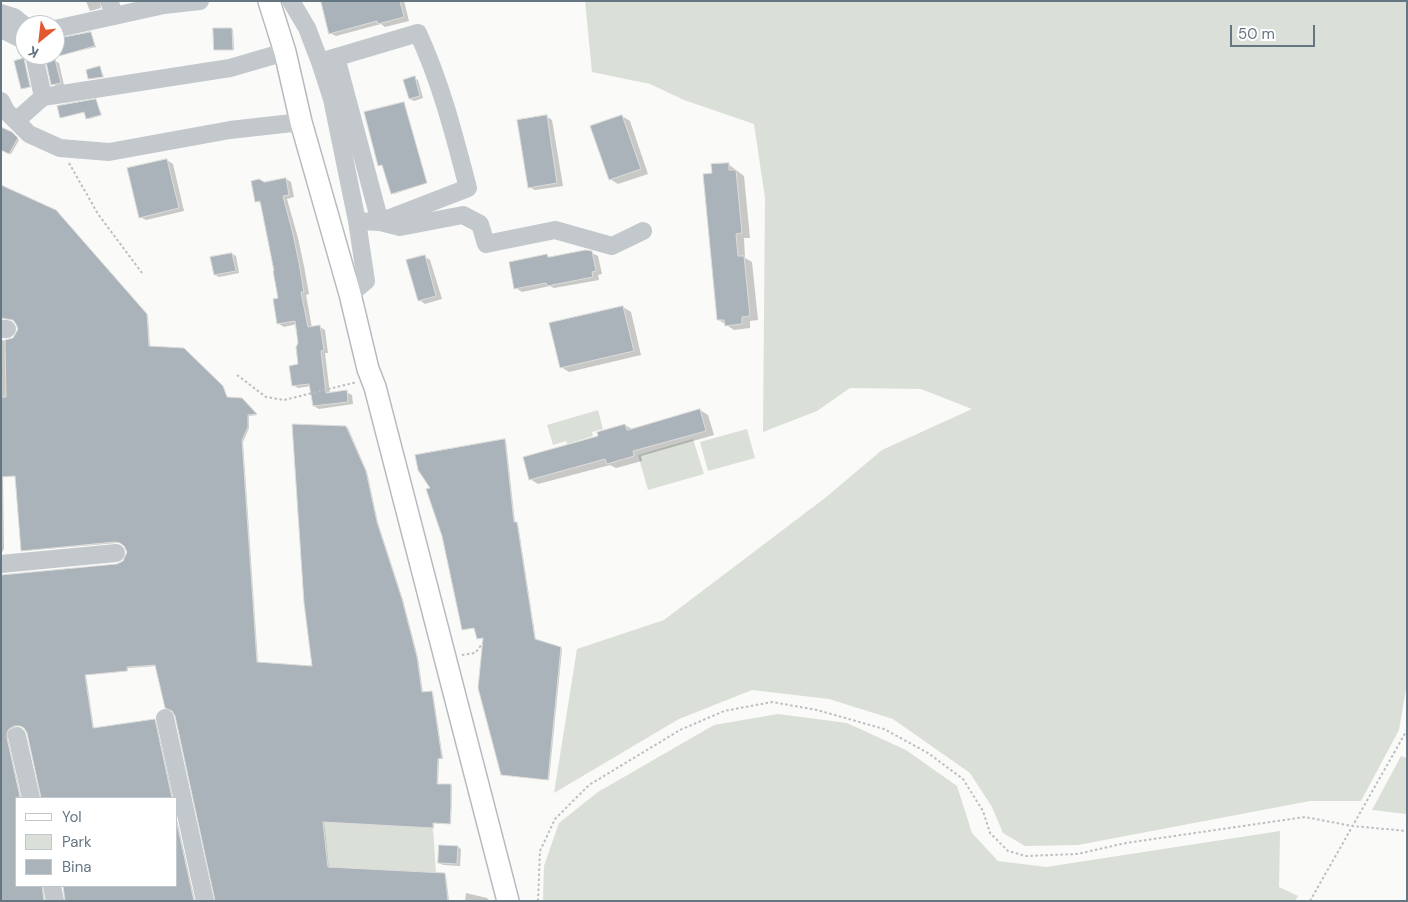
<!DOCTYPE html>
<html>
<head>
<meta charset="utf-8">
<style>
	body { margin:0 }
	#map { position:relative; width:1408px; height:902px; overflow:hidden; background:#fafaf8; font-family:"DM Sans",sans-serif }
	canvas { display:block }
	.frame { position:absolute; inset:0; border:2px solid #657683; pointer-events:none }
	.legend { position:absolute; left:15px; top:797px; width:162px; height:90px; box-sizing:border-box; background:#fff; border:1px solid #c1c8cd; margin:0; padding:6px 9px; list-style:none; font-size:15px; color:#657683 }
	.legend li { display:flex; align-items:center; gap:10px; height:25px }
	.legend b { width:25px; border:1px solid #c1c8cd }
	.north { position:absolute; left:15px; top:15px; width:50px; height:50px; box-sizing:border-box; background:#fff; border:1px solid #c1c8cd; border-radius:50%; rotate:209deg; font-size:14px; font-weight:700; line-height:20px; text-align:center; color:#657683 }
	.north::after { content:''; display:block; margin:auto; width:18px; height:22px; background:#e4572e; clip-path:polygon(50% 0,100% 100%,50% 72%,0 100%) }
	.scale { position:absolute; left:1230px; top:25px; width:85px; height:22px; box-sizing:border-box; border:2px solid #657683; border-top:0; padding-left:6px; font-size:15px; line-height:18px; white-space:nowrap; color:#657683; -webkit-text-stroke:4px #fff; paint-order:stroke }
</style>
</head>
<body>
<div id="map">
<canvas width="1408" height="902"></canvas>
<div class="frame"></div>
<ul class="legend">
<li><b style="height:6px;background:#fff"></b>Yol</li>
<li><b style="height:14px;background:#dadfd7"></b>Park</li>
<li><b style="height:14px;background:#aab3b9"></b>Bina</li>
</ul>
<div class="north">K</div>
<div class="scale">50 m</div>
</div>
<script>
const ctx = document.querySelector('canvas').getContext('2d');
ctx.lineJoin = 'round';
function fill(path, color) { ctx.fillStyle = color; ctx.fill(path, 'evenodd'); }
function stroke(path, color, width, dash) { ctx.strokeStyle = color; ctx.lineWidth = width; ctx.lineCap = dash ? 'butt' : 'round'; ctx.setLineDash(dash || []); ctx.stroke(path); }
const green = new Path2D(`
	M585,1H1407V683L1399,730L1361,801H1310L1078,845L1025,846L1003,833L992,807L970,773L893,719L829,699L752,690L679,719L554,793L577,649L664,620L825,498L882,450L972,409L921,389L850,388L817,411L763,432L765,198L754,124L684,100L650,84L592,72Z
	M598,410L603,429L592,432L593,436L567,444L566,441L553,445L547,425Z
	M747,429L755,458L708,471L700,442Z
	M693,439L704,474L648,490L638,455Z
	M778,714L847,723L906,750L957,786L972,833L998,861L1046,867L1280,831L1279,887L1298,896L1295,901H543L544,866L559,823L598,792L714,725Z
	M1401,756L1407,758V814L1372,810Z
	M323,822L433,828L436,873L328,867Z`);
const shadow = new Path2D(`
	M86,1H100L101,8L90,11Z
	M361,1H404L409,21L385,27L381,24L336,36L330,33Z
	M232,29L233,30L234,50L215,49Z
	M91,33L96,47L60,55Z
	M24,60L31,87L23,89L22,88Z
	M55,61L59,63L64,85L56,86L52,84Z
	M100,68L104,77L89,78Z
	M414,78L418,80L423,98L414,101L410,99Z
	M96,101L102,115L89,119L86,112L61,118Z
	M404,103L427,183L394,194L383,165H379Z
	M546,116L552,120L563,186L535,190L529,187Z
	M622,116L630,121L648,174L618,184L610,179Z
	M14,135L19,140L11,154L1,149Z
	M167,160L173,164L184,211L146,220L140,217Z
	M728,164L744,176L750,238H744L745,258L752,262L758,320L750,321V328L734,330L719,320L713,174Z
	M286,179L291,182L294,197L287,199L298,238L304,266L309,294L306,295L312,328L320,327L325,330L328,353H325L330,394L346,392L352,395L353,404L319,409L314,406L311,386L298,388L293,385L300,366V343L297,324L284,327L279,324V299L262,204L256,201L264,183Z
	M1,186L58,213L148,316L150,348L186,350L224,388L228,399L244,400L257,415L249,416V428L243,442L258,663L314,667L346,427L348,428L367,472L378,523L403,600L418,658L423,693H433L443,759H439L438,785L452,786L451,824L434,823V828L324,822L329,869L445,875L446,876L449,901H217L177,715L157,666L128,668V671L86,675L94,729L156,721L173,798H42L28,733L22,726H16L11,729L8,739L21,798H16V886H44L43,889L45,901H1V576L117,565L122,563L128,551L122,543H117L22,551L16,476L3,477L4,549L1,554V340L8,341L17,336L19,330L14,320L1,319Z
	M592,253L598,256L602,274L598,275L599,280L554,288L550,286L522,292L516,288L547,256L551,258Z
	M232,254L236,256L239,273L219,277L215,275Z
	M424,256L430,260L442,299L425,304L419,300Z
	M623,307L631,312L641,355L569,372L561,367Z
	M700,410L708,415L714,435L641,456L642,461L616,468L610,465L538,484L530,479L600,437L625,425L632,429Z
	M504,440L506,441L515,523L518,524L536,641L562,649L549,780L502,774L485,638H478L475,628L463,629Z
	M176,815L195,901H67L63,886H176Z
	M458,847L461,849L460,866L443,865L439,863Z
	M466,893L487,898L490,901H465Z`);
const building = new Path2D(`
	M321,1H400L404,17L378,24L377,21L329,34Z
	M213,28H232L233,50H214Z
	M91,32L95,46L59,56L55,39Z
	M24,58L30,87L21,89L14,61Z
	M55,59L61,83L51,85L46,62Z
	M100,66L103,77L88,79L86,70Z
	M415,76L420,96L409,99L403,80Z
	M96,99L101,115L86,119L84,112L60,118L57,106Z
	M404,102L427,183L391,194L382,165L378,166L364,112Z
	M547,115L557,183L528,188L517,120Z
	M622,115L641,169L609,180L590,126Z
	M1,127L12,132L18,138L9,154L1,150Z
	M167,159L179,208L139,218L127,168Z
	M729,163V170H736L742,233L736,234L738,256H744L750,316L742,317V324L725,326L724,320H717L703,174L712,173L711,164Z
	M286,178L289,195L283,196L293,234L299,263L304,292H301L308,327L320,325L324,350L321,351L326,393L347,390L348,402L313,406L309,384L292,386L289,366L298,364L296,347L298,343L295,321L277,324L273,299L278,298L273,271H274L260,201L255,202L251,181L259,179L264,182Z
	M1,185L56,210L147,314L149,346L184,348L223,386L227,397L242,398L257,414L248,415V427L242,440L257,662L312,666L304,603L292,424L346,426L366,471L377,522L402,599L417,657L422,692L432,691L442,758L438,759L437,784H451V805L450,824L433,823V828L323,822L328,867L445,873L448,901H215L175,716L172,711L165,708L155,665L127,667V671L85,675L93,728L155,719L172,798H41L27,733L24,728L20,726H14L9,729L7,733V738L20,797L16,798V886H42L44,901H1V575L117,564L123,561L127,552L124,546L120,543L115,542L21,551L15,476L1,477V397H6L5,340L13,338L18,329L16,324L13,320L1,318Z
	M586,250L592,251L596,271L592,272L593,277L547,286L546,283L514,289L509,262L547,254L548,257Z
	M232,253L236,271L214,275L210,257Z
	M425,255L436,296L418,301L406,260Z
	M623,306L634,351L560,368L549,323Z
	M700,409L706,431L633,451L634,456L607,464L605,459L529,480L523,457L598,436L597,432L625,424L627,430Z
	M505,439L514,522H517L535,639L561,647L548,780L501,775L478,688L483,638L477,639L474,628L462,630L442,536L426,489L430,488L418,470L415,455Z
	M176,819L194,901H65L63,886H176Z
	M439,845L458,846L457,864L438,863Z`);
const path = new Path2D(`
	M69,163L98,214L142,273
	M237,375L266,397L284,400L357,382
	M462,655L475,653L483,643
	M538,901L540,851L555,819L589,785L680,730L724,711L772,702L817,710L884,729L928,753L963,779L983,811L990,833L1008,851L1026,856L1077,854L1126,843L1305,817L1352,826L1407,831
	M1310,901L1407,730`);
const minor = new Path2D(`
	M109,1L115,16
	M291,1L307,28L320,62L332,99L357,221L366,281L350,294
	M1,13L14,17L25,26
	M1,29L25,41
	M55,29L164,5L200,1
	M34,55L43,97
	M336,57L380,222L400,227L463,215L480,224L486,244L555,230L612,246L643,231
	M320,62L418,33C441,83 454,134 468,188L380,222L357,221
	M1,101L6,111L29,134L60,148L109,152L230,130L301,122
	M17,120L43,97L230,68L285,52
	M1,329H7
	M1,564L116,553
	M165,718L205,901
	M17,736L31,798
	M52,886L55,901`);
const major = new Path2D(`
	M269,1L285,52L301,122L350,294L368,369L375,387L508,901`);
fill(green, '#dadfd7');
fill(shadow, '#0003');
fill(building, '#aab3b9');
stroke(building, '#dcdcda', 1);
stroke(major, '#b5babe', 24);
stroke(path, '#bbbfc2', 2, [2.5, 2.5]);
stroke(minor, '#c3c8cc', 18);
stroke(major, '#fff', 21);
</script>
</body>
</html>
